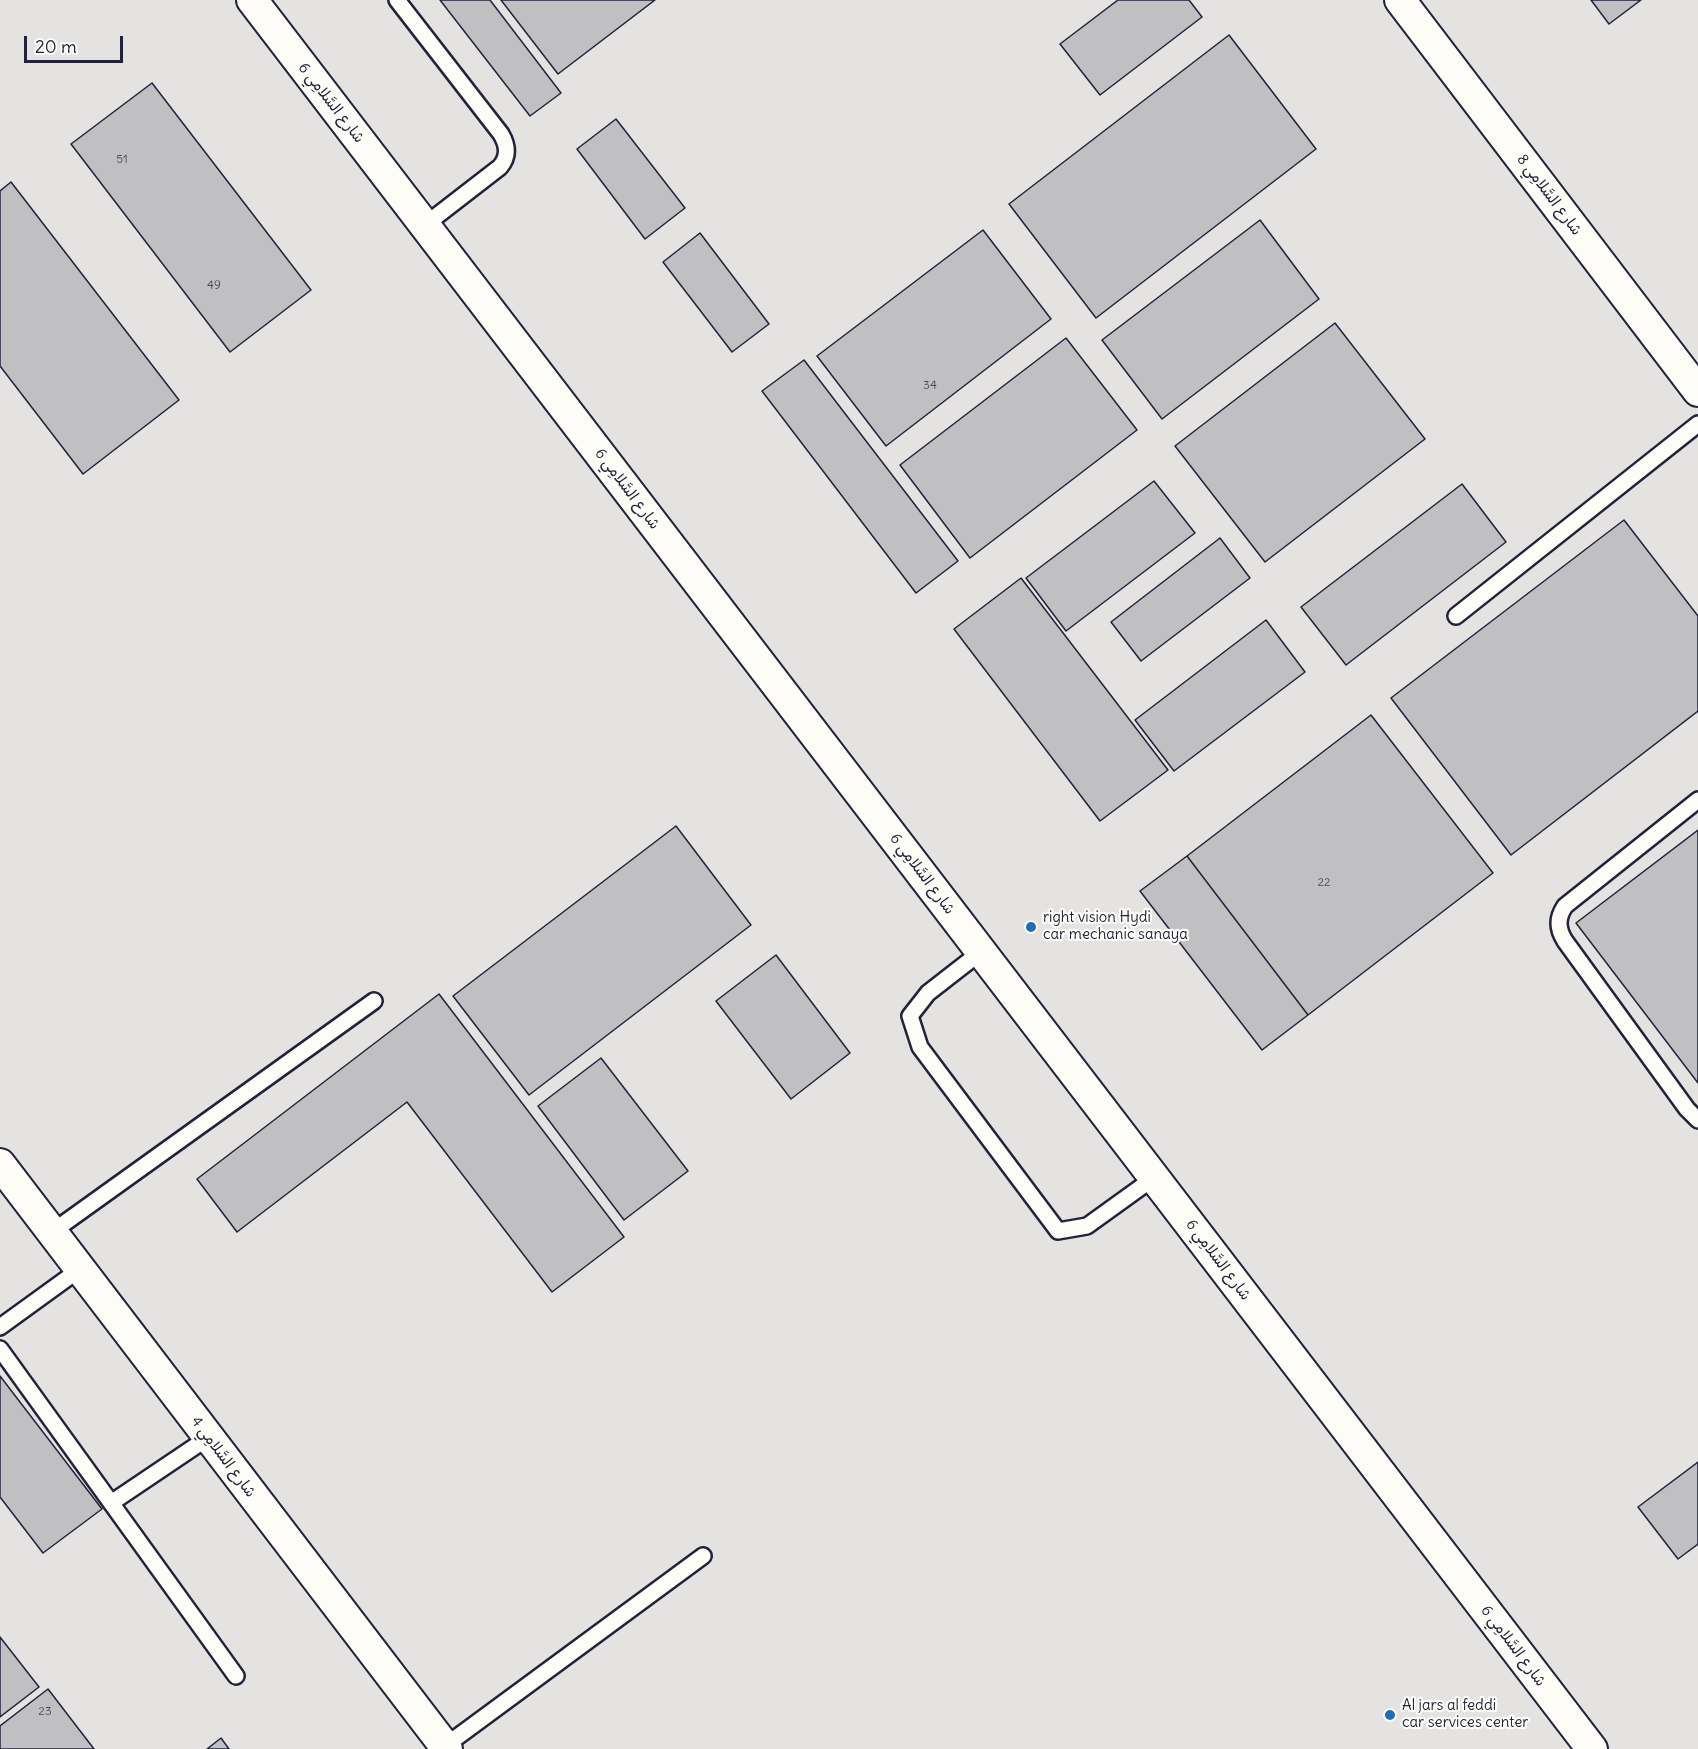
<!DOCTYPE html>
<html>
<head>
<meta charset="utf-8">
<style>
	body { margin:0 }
	#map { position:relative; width:1698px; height:1749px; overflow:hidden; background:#f4f3ef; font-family:Delius,sans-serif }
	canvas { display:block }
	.scale { position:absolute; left:24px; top:36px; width:99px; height:27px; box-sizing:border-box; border:3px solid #22223b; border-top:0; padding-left:8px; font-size:18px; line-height:21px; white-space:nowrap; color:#22223b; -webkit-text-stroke:4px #fdfcf7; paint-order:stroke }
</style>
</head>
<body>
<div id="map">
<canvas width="1698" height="1749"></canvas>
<div class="scale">20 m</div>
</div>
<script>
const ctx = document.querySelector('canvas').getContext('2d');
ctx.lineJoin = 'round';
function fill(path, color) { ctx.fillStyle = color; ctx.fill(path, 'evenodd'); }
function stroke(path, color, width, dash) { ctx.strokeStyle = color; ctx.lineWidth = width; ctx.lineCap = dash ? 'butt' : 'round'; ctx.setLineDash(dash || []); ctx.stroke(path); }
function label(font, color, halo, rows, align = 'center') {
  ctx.font = font + ' Delius,"Playpen Sans Arabic",sans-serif'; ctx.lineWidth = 4.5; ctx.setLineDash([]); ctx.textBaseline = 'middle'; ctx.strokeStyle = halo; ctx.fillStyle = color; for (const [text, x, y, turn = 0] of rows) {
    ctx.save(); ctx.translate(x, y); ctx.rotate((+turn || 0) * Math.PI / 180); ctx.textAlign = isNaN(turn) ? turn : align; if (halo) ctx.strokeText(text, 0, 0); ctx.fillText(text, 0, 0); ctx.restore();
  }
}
const built = new Path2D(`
	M0,0H1698V1749H0Z`);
const building = new Path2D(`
	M440,0H490L561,93L530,116Z
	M501,0H655L558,74Z
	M1118,0H1189L1202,17L1100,95L1060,44Z
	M1591,0H1641L1609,24Z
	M1229,35L1316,149L1096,318L1009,204Z
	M152,83L311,290L230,352L71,144Z
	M616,119L685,208L645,239L577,149Z
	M11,182L179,400L83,474L0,366V191Z
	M1260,220L1319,299L1162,419L1102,340Z
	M983,230L1051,319L886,446L817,356Z
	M700,233L769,324L732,352L663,262Z
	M1335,323L1425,439L1265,562L1175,446Z
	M1066,338L1137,430L970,558L900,465Z
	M804,360L958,561L916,593L762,391Z
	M1154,481L1195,533L1066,631L1026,578Z
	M1462,484L1506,542L1346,665L1301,607Z
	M1624,520L1698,616V711L1511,855L1391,698Z
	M1220,538L1250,578L1141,661L1111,622Z
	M1021,578L1168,770L1100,821L954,629Z
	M1266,620L1305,672L1174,771L1135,720Z
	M1371,715L1493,873L1308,1015L1187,856Z
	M676,826L751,925L529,1095L453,996Z
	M1698,830V1083L1576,923Z
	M1187,856L1308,1015L1262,1050L1140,891Z
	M776,955L850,1053L791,1099L716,1001Z
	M439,994L624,1237L552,1292L407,1102L237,1232L197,1179Z
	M601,1058L688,1171L624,1220L538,1106Z
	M0,1376L102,1509L43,1553L0,1497Z
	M1698,1462V1544L1678,1559L1638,1507Z
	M0,1637L39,1687L0,1717Z
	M48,1689L94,1749H0V1726Z
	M221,1738L229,1749H207Z`);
const service = new Path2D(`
	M397,0L501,134C508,146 509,156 500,167L425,225
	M1456,616L1698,424
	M1698,800L1565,906C1557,918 1557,928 1565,941L1687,1109L1698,1120
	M982,951L928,993L910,1016L920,1047L1058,1231L1087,1226L1155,1177
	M52,1232L374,1001
	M0,1327L80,1269
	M0,1349L236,1676
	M111,1503L209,1437
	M445,1746L703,1556`);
const minor = new Path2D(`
	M252,0L1592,1749
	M1400,0L1698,391
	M0,1164L447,1749`);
const markers = [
	[1031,927,6,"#1f6fb2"],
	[1390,1715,6,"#1f6fb2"]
];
const numberNames = [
	["51",122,160],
	["49",214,286],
	["34",930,386],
	["22",1324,883],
	["23",45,1712]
];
const streetNames = [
	["شارع السَّلامِي 6",331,103,52],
	["شارع السَّلامِي 8",1549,195,53],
	["شارع السَّلامِي 6",627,489,53],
	["شارع السَّلامِي 6",922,874,53],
	["شارع السَّلامِي 6",1218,1260,53],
	["شارع السَّلامِي 4",223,1457,53],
	["شارع السَّلامِي 6",1513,1646,53]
];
const poiNames = [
	["right vision Hydi",1043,918],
	["car mechanic sanaya",1043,935],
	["Al jars al feddi",1402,1706],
	["car services center",1402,1723]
];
fill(built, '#e4e3e2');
fill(building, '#c0bfc2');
stroke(building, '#22223b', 1.5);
stroke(service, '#22223b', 20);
stroke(minor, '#22223b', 34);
stroke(service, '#fdfcf7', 15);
stroke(minor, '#fdfcf7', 30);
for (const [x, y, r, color] of markers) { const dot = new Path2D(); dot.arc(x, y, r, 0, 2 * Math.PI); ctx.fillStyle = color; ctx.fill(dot); stroke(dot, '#fdfcf7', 2); }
label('12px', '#4a495d', null, numberNames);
label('15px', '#22223b', '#fdfcf7', streetNames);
label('15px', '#22223b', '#fdfcf7', poiNames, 'left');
</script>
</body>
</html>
